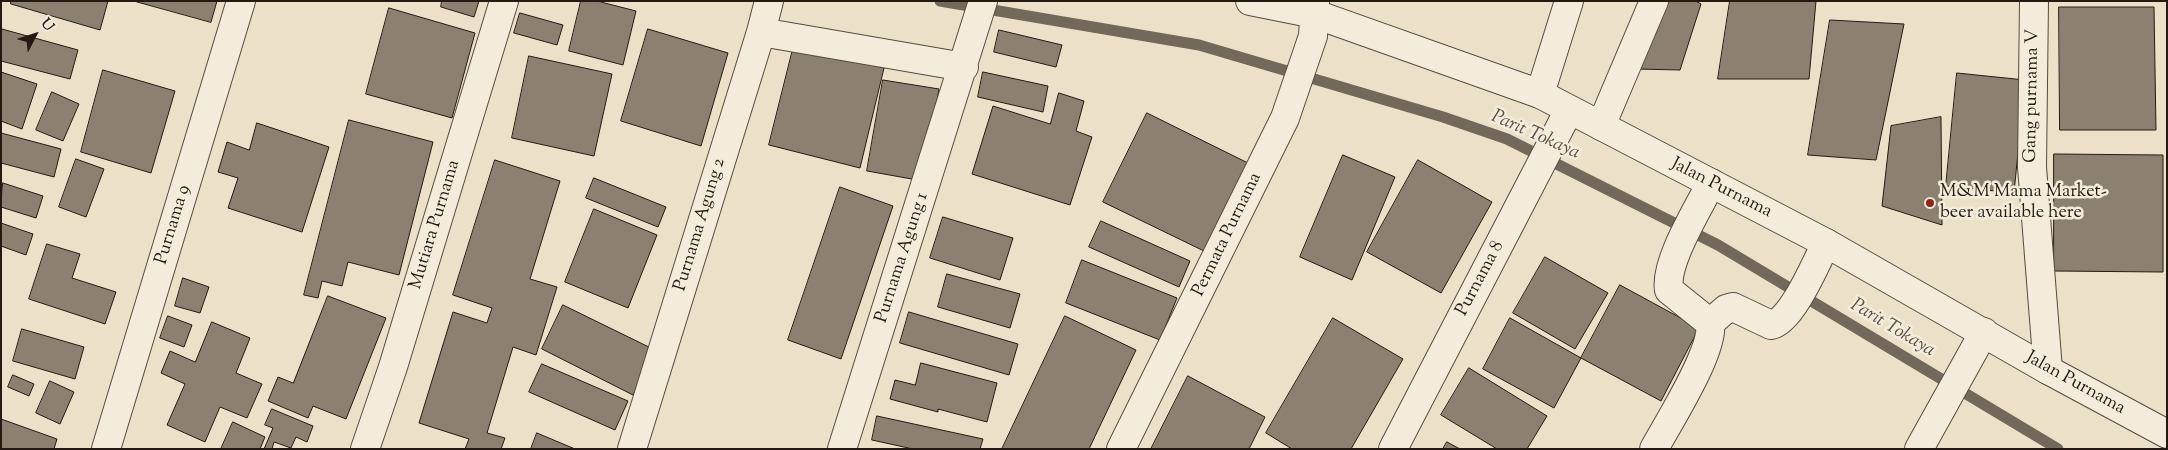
<!DOCTYPE html>
<html>
<head>
<meta charset="utf-8">
<style>
	body { margin:0 }
	#map { position:relative; width:2168px; height:450px; overflow:hidden; background:#ece1c8; font-family:"Sorts Mill Goudy",serif }
	canvas { display:block }
	.frame { position:absolute; inset:0; border:2px solid #241a12; pointer-events:none }
	.north { position:absolute; left:10px; top:10px; width:50px; height:50px; -webkit-text-stroke:4px #f3ecdb; paint-order:stroke; rotate:50deg; font-size:14px; font-weight:700; line-height:20px; text-align:center; color:#241a12 }
	.north::after { content:''; display:block; margin:auto; width:18px; height:22px; background:#241a12; clip-path:polygon(50% 0,100% 100%,50% 72%,0 100%) }
</style>
</head>
<body>
<div id="map">
<canvas width="2168" height="450"></canvas>
<div class="frame"></div>
<div class="north">U</div>
</div>
<script>
const ctx = document.querySelector('canvas').getContext('2d');
ctx.lineJoin = 'round';
function stroke(path, color, width, dash) { ctx.strokeStyle = color; ctx.lineWidth = width; ctx.lineCap = dash ? 'butt' : 'round'; ctx.setLineDash(dash || []); ctx.stroke(path); }
function fill(path, color) { ctx.fillStyle = color; ctx.fill(path, 'evenodd'); }
function label(font, color, halo, rows, align = 'center') {
  ctx.font = font + ' "Sorts Mill Goudy",serif'; ctx.lineWidth = 5; ctx.setLineDash([]); ctx.textBaseline = 'middle'; ctx.strokeStyle = halo; ctx.fillStyle = color; for (const [text, x, y, turn = 0] of rows) {
    ctx.save(); ctx.translate(x, y); ctx.rotate((+turn || 0) * Math.PI / 180); ctx.textAlign = isNaN(turn) ? turn : align; if (halo) ctx.strokeText(text, 0, 0); ctx.fillText(text, 0, 0); ctx.restore();
  }
}
const stream = new Path2D(`
	M940,1L1199,45L1443,117L1507,139L1718,245L2058,449`);
const building = new Path2D(`
	M11,1H108L100,30L11,4Z
	M134,1H217L211,22Z
	M442,1H479L474,17L441,7Z
	M581,1H597L636,11L623,65L569,51Z
	M1661,1H1696L1701,4L1680,70L1636,69Z
	M1730,1H1816L1809,79H1718Z
	M2059,7H2154L2156,130H2060Z
	M389,8L475,33L452,118L366,94Z
	M520,13L563,25L557,45L514,33Z
	M1830,20L1904,24L1876,160L1808,155Z
	M2,29L78,50L70,79L1,61Z
	M648,29L728,53L701,146L621,121Z
	M999,30L1062,45L1056,67L994,52Z
	M794,45L884,68L860,168L769,145Z
	M529,56L612,74L594,156L512,138Z
	M103,70L175,91L151,173L81,152Z
	M1,72L37,84L22,129L1,121Z
	M983,72L1048,86L1043,112L978,97Z
	M1957,73L2025,80L2014,193L1946,186Z
	M883,80L939,89L923,181L867,171Z
	M52,92L79,104L63,141L36,130Z
	M1059,93L1084,101L1076,131L1092,137L1070,205L972,174L993,106L1050,124Z
	M1147,113L1250,164L1206,252L1103,202Z
	M1941,117L1942,225L1882,206L1891,126Z
	M349,120L433,142L399,275L348,262L342,286L322,281L318,298L304,295Z
	M257,123L329,147L302,232L228,208L238,178L218,172L227,142L249,150Z
	M1,133L61,149L54,177L1,163Z
	M2054,154L2163,155V272L2054,271Z
	M1343,155L1395,177L1352,280L1300,257Z
	M76,159L104,169L86,217L59,207Z
	M495,160L560,181L530,279L557,287L536,355L513,347L487,433L505,438L501,449H465L469,439L419,423L453,312L487,323L492,308L453,295Z
	M1418,160L1492,202L1441,293L1367,252Z
	M594,178L666,207L658,227L586,198Z
	M3,183L43,196L36,218L1,207Z
	M840,187L893,206L841,359L788,340Z
	M594,209L657,235L628,308L565,282Z
	M943,217L1013,238L1000,280L930,258Z
	M1101,221L1190,261L1179,287L1089,247Z
	M1,223L33,234L26,255L1,246Z
	M47,244L80,254L72,278L116,292L105,324L29,299Z
	M1545,257L1608,293L1575,349L1513,313Z
	M1082,260L1177,298L1160,340L1066,303Z
	M947,274L1020,294L1010,328L938,307Z
	M183,278L209,287L200,313L175,306Z
	M1620,285L1699,328L1661,401L1581,358Z
	M328,296L386,318L346,419L313,406L308,418L268,401L278,377L293,383Z
	M563,305L655,350L633,395L542,349Z
	M909,312L1018,344L1009,375L900,343Z
	M168,316L192,325L184,347L160,338Z
	M1065,316L1136,350L1089,449H1002Z
	M1333,318L1403,359L1351,449H1292L1266,433Z
	M1510,318L1581,358L1554,408L1483,369Z
	M212,322L250,338L236,373L262,384L247,418L220,407L205,442L167,425L185,384L161,373L170,351L195,362Z
	M22,329L84,347L75,379L13,361Z
	M921,363L997,383L987,422L938,409V412L890,399L895,380L915,385Z
	M542,364L628,401L615,430L529,392Z
	M1469,368L1547,416L1527,449H1497L1441,415Z
	M13,375L34,384L29,396L8,387Z
	M1188,376L1265,417L1249,449H1151Z
	M50,381L74,392L60,424L36,413Z
	M272,409L313,426L307,442L296,437L291,448L274,442L272,449H264L273,428L265,425Z
	M877,416L983,439L980,449H913L872,440Z
	M1,419L57,439L54,449H1Z
	M233,422L265,437L260,449H221Z
	M537,433L575,449H531Z
	M1447,442L1460,449H1443Z`);
const minor = new Path2D(`
	M2034,1L2032,167L2048,370
	M761,32L964,67
	M1540,94L1569,1
	M1601,126L1654,1
	M1710,323L1726,309L1733,307L1771,325C1791,323 1817,261 1826,243
	M106,449L241,1
	M365,449L393,367L504,1
	M632,449L761,32L769,1
	M842,449L983,1
	M1121,449L1285,118L1313,36L1315,1
	M1393,449L1569,110
	M1654,449C1668,423 1715,350 1710,323L1669,290C1664,263 1698,209 1711,183
	M1919,449L1984,332`);
const tertiary = new Path2D(`
	M1250,1L1315,14L1540,94L1826,243L2048,370L2167,434`);
const markers = [
	[1930,203,5,"#8f2418"]
];
const streetNames = [
	["Gang purnama V",2033,96,-89],
	["Jalan Purnama",1721,189,27],
	["Purnama 9",174,225,-73],
	["Mutiara Purnama",436,225,-73],
	["Purnama Agung 2",701,225,-73],
	["Permata Purnama",1228,235,-64],
	["Purnama Agung 1",903,258,-72],
	["Purnama 8",1481,279,-62],
	["Jalan Purnama",2075,384,29]
];
const poiNames = [
	["M&M Mama Market-",1940,193],
	["beer available here",1940,214]
];
const waterNames = [
	["Parit Tokaya",1535,136,24],
	["Parit Tokaya",1892,329,31]
];
stroke(stream, '#73695a', 11);
fill(building, '#8c8171');
stroke(building, '#241a12', 1);
stroke(minor, '#564c40', 30);
stroke(tertiary, '#564c40', 30);
stroke(minor, '#f3ecdb', 28);
stroke(tertiary, '#f3ecdb', 28);
for (const [x, y, r, color] of markers) { const dot = new Path2D(); dot.arc(x, y, r, 0, 2 * Math.PI); ctx.fillStyle = color; ctx.fill(dot); stroke(dot, '#f3ecdb', 2); }
label('18px', '#241a12', '#f3ecdb', streetNames);
label('18px', '#241a12', '#f3ecdb', poiNames, 'left');
label('italic 19px', '#594e42', '#f3ecdb', waterNames);
</script>
</body>
</html>
